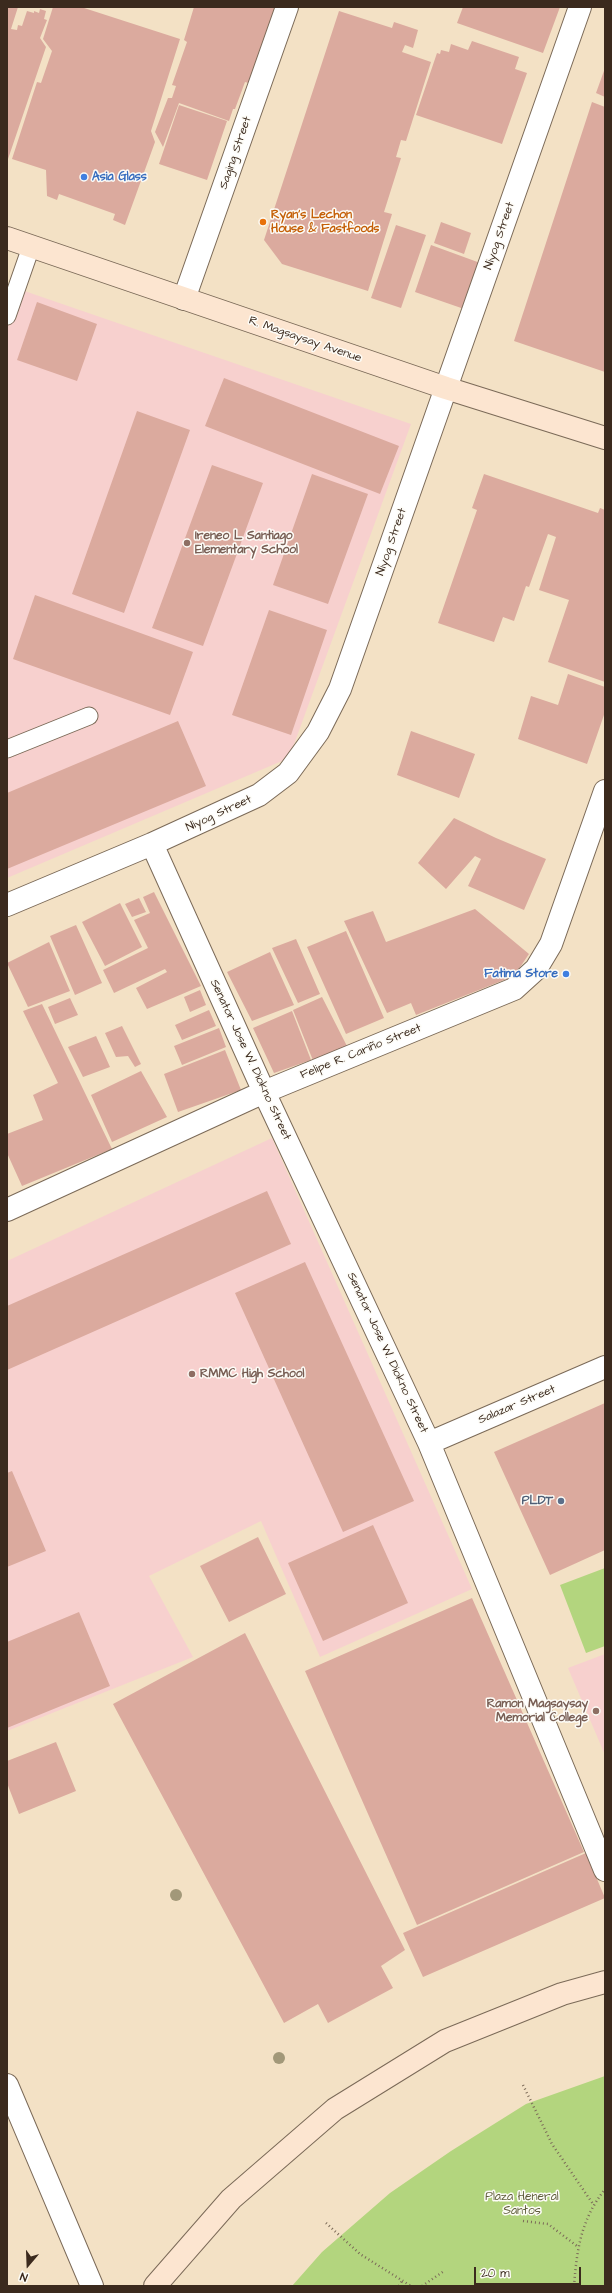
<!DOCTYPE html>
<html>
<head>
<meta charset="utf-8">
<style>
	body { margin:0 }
	#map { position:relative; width:612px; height:2293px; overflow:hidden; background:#f3e1c5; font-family:"Architects Daughter",sans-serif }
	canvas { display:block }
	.frame { position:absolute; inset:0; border:8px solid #3b2a1e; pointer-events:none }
	.north { position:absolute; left:8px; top:2245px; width:40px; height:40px; -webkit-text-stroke:3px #fdfcf7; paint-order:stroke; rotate:199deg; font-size:11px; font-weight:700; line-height:16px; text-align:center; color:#3b2a1e }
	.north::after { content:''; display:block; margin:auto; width:14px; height:18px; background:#3b2a1e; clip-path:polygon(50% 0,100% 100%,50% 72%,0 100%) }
	.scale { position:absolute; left:474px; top:2267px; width:107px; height:18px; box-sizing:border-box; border:2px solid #3b2a1e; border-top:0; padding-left:5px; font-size:12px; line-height:14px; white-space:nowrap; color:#3b2a1e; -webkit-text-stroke:3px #fdfcf7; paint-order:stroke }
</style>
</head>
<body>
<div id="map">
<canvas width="612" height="2293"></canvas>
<div class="frame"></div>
<div class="north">N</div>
<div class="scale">20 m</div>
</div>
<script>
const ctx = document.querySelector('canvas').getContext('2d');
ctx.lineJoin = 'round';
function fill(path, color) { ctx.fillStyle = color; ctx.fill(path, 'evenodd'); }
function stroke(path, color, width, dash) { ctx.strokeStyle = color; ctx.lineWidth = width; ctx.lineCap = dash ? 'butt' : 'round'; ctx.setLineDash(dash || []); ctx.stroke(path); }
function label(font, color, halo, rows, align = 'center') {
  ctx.font = font + ' "Architects Daughter",sans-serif'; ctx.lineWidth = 3; ctx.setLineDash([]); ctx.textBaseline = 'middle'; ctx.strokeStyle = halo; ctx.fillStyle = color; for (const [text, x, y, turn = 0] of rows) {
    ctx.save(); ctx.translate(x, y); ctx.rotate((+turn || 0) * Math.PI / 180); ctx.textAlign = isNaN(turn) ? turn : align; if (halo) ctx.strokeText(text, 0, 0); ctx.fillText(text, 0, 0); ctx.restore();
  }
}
const built = new Path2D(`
	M7,285L411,424L289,758L7,878Z
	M272,1138L472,1589L320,1657L261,1521L149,1576L193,1657L7,1731V1261Z
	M605,1654V1755L568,1668Z`);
const green = new Path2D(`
	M605,1568V1646L586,1653L560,1585Z
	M605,2076V2286H292L322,2252L390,2193L451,2151L526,2104Z`);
const building = new Path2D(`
	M7,7H18L11,29L17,30L18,25L22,26L27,11L34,13V11L39,13L40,9L46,11L44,19L47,20L40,38L46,47L7,162Z
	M53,7H81L180,39L151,131L155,142L125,225L113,220L115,214L59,194L57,200L47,196L46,170L12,159L37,82L41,83L52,51L43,39Z
	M194,7H282L252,84L245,82L235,109H233L229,121L179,103L163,147L155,132L168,98H172L176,86L172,85L187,42L184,40Z
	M463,7H560L543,53L457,23Z
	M339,11L392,28L394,22L418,30L413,48L405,45L402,52L431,62L406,141L401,140L396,157L401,158L384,212L392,214L368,291L282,264L264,240Z
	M472,41L519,57L515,69L527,73L502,144L416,115L437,53L440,54L441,50L449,52L451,44L468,50Z
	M605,68V97L596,93Z
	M592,102L605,107V372L514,341Z
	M179,105L227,121L207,180L159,164Z
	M441,222L471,233L464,254L434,243Z
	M396,225L426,235L401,308L371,298Z
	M431,245L483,264L467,310L415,292Z
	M37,302L97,324L77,381L17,360Z
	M224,378L399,446L380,494L205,426Z
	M137,411L190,430L124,613L72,594Z
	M212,465L263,483L203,646L152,628Z
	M312,474L368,494L328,604L273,585Z
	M484,474L598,513L600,508L605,510V682L548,662L569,600L539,590L556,537L548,534L529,587L526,586L514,621L503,617L494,642L438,623L477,510L472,508Z
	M35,595L193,652L170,715L13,659Z
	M269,610L327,630L291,735L232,715Z
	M568,674L605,687V712L587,764L518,739L531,696L558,705Z
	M178,721L206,786L7,869V793Z
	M411,731L475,754L459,798L397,775Z
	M454,818L496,838L546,859L524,910L468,886L481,859L475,856L446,889L418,863Z
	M154,892L201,986L147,1009L136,988L167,972L165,969L114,993L103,970L148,948L134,920L150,913L143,897Z
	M139,898L146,912L132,917L125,904Z
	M120,903L142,947L105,966L82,922Z
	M475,909L529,954L514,976L416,1015L411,1003L387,1013L344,921L373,911L386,942Z
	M76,925L102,983L75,995L50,936Z
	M346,931L384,1018L346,1034L307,947Z
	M296,939L320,994L298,1003L272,948Z
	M49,942L70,991L28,1007L7,963Z
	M270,952L294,1005L252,1021L227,972Z
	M200,990L206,1005L190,1012L184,997Z
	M322,997L350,1052L314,1063L293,1010Z
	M70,998L78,1015L55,1024L48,1007Z
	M42,1004L112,1149L22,1186L7,1153V1134L43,1120L33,1095L58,1083L23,1011Z
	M209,1010L216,1026L182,1040L175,1025Z
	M292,1011L311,1060L274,1073L253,1028Z
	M122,1026L141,1064L135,1067L128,1056L116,1057L105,1033Z
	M219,1028L226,1047L182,1065L174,1046Z
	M96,1036L110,1067L83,1077L68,1047Z
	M225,1050L241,1090L178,1112L164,1074Z
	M141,1071L167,1117L112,1142L91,1095Z
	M267,1191L291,1244L7,1370V1306Z
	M305,1262L414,1501L343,1532L235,1293Z
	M605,1403V1550L550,1575L494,1452Z
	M12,1471L46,1551L7,1567V1473Z
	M373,1525L408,1603L323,1641L288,1563Z
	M258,1537L286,1594L229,1622L200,1566Z
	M472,1598L584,1852L417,1925L305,1671Z
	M79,1612L110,1686L7,1728V1642Z
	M245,1633L405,1950L381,1966L393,1988L328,2023L318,2004L284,2023L113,1704Z
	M56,1742L76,1791L19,1814L7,1783V1761Z
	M586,1853L605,1898L423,1977L403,1933Z`);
const path = new Path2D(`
	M523,2085L552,2144L593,2204
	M523,2221L548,2224L577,2246
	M326,2223L360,2254L411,2286
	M399,2286L402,2281
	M422,2286L444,2271
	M574,2286C577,2248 581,2220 605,2189`);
const lane = new Path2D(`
	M7,316L31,247
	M7,749L89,716`);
const street = new Path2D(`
	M184,299L287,7
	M152,844L264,1092L429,1443L605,1870
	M7,905L152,844L259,795L288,773L318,732L340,689L580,7
	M7,1210L264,1092L514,989L536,969L551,944L605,791
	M429,1443L605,1367
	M7,2085L92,2286`);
const secondary = new Path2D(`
	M7,238L446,388L605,438
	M155,2286L231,2199L335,2109L445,2041L562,1994L605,1982`);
const trees = [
	[176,1895],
	[279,2058]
];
const markers = [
	[84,177,4,"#3f7fe0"],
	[263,222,4,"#e8710a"],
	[187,543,4,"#8d6e63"],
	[566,974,4,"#3f7fe0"],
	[192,1374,4,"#8d6e63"],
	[561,1501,4,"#5c6f8a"],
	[596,1711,4,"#8d6e63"]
];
const streetNames = [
	["Saging Street",236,153,-71],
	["Niyog Street",500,236,-71],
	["R. Magsaysay Avenue",305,340,19],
	["Niyog Street",392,542,-71],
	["Niyog Street",219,814,-25],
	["Felipe R. Cariño Street",361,1052,-22],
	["Senator Jose W. Diokno Street",250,1060,65],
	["Senator Jose W. Diokno Street",387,1353,65],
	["Salazar Street",517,1405,-23]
];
const shopNames = [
	["Asia Glass",92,177],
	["Fatima Store",558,974,"right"]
];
const foodNames = [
	["Ryan's Lechon",271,215],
	["House & Fastfoods",271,229]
];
const educationNames = [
	["Ireneo L Santiago",195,536],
	["Elementary School",195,550],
	["RMMC High School",200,1374],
	["Ramon Magsaysay",588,1704,"right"],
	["Memorial College",588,1718,"right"]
];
const serviceNames = [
	["PLDT",553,1501]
];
const parkNames = [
	["Plaza Heneral",522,2197],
	["Santos",522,2211]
];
fill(built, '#f7d0ce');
fill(green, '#b3d57e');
fill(building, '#dbaa9e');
stroke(lane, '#7b6a58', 19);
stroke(street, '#7b6a58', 24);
stroke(secondary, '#7b6a58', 24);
stroke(path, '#7b6a58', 2.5, [1, 3]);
stroke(lane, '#fff', 17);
stroke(street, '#fff', 22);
stroke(secondary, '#fce5d0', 22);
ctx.fillStyle = '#a29879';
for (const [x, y] of trees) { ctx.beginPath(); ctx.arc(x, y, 6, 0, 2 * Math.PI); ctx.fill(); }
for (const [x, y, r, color] of markers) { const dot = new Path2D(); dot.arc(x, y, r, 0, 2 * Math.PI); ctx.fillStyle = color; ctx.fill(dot); stroke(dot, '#fdfcf7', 1.5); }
label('12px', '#3b2a1e', '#fdfcf7', streetNames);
label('bold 12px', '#366cbe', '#fdfcf7', shopNames, 'left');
label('bold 12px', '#c56008', '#fdfcf7', foodNames, 'left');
label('bold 12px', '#785e54', '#fdfcf7', educationNames, 'left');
label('bold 12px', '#4e5e75', '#fdfcf7', serviceNames, 'right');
label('12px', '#5f5d3b', '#fdfcf7', parkNames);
</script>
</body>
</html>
